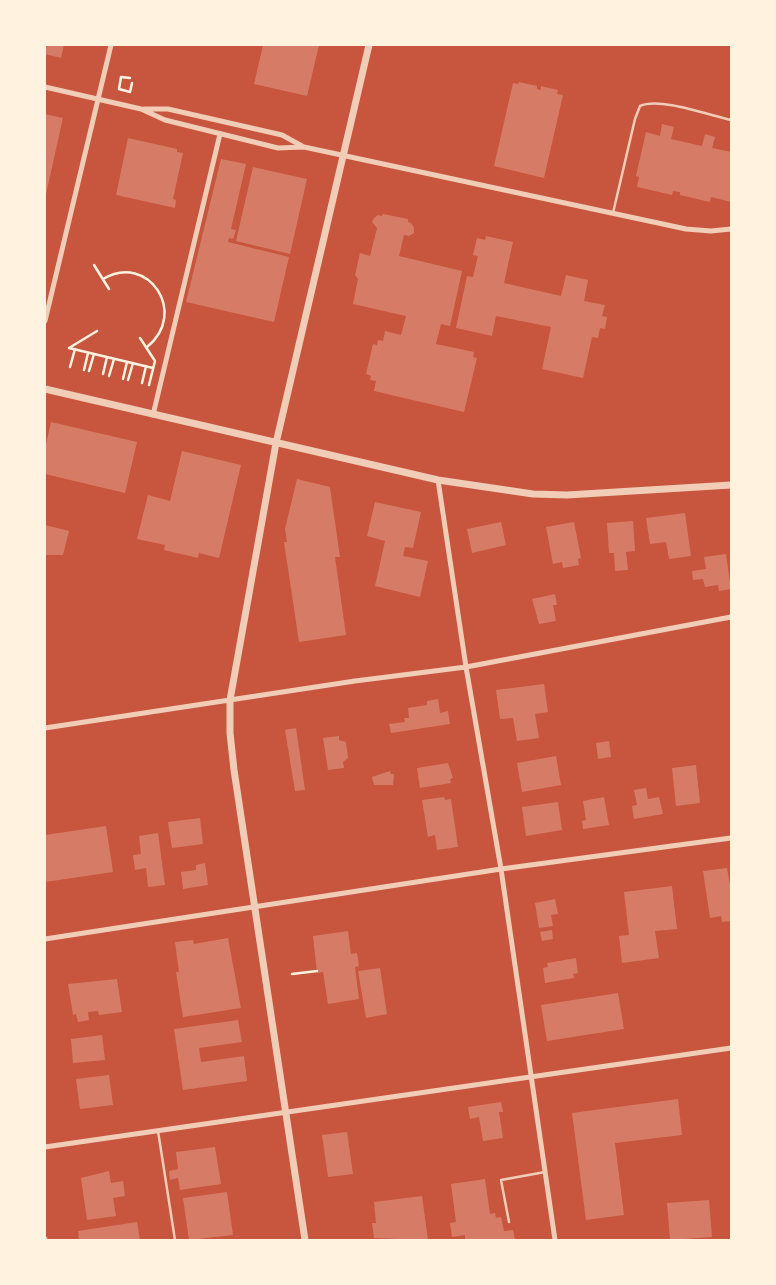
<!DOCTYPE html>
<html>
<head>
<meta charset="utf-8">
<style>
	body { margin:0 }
	#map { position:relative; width:776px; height:1285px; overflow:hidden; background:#c8553d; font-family:"DM Sans",sans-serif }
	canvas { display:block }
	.frame { position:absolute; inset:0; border:46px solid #fff3e0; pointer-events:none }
</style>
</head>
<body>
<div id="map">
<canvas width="776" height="1285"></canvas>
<div class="frame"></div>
</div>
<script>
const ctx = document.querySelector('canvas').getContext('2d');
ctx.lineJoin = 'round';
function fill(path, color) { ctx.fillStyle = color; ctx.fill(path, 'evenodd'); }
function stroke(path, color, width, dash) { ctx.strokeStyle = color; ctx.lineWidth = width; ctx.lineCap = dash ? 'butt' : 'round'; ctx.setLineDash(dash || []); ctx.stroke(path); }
const building = new Path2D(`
	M45,45H64L61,58L45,54Z
	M263,45H319L307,96L254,84Z
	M519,82L537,86V89L541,90V86L558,90L557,94L563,95L544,178L494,166L513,83L518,84Z
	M45,114L63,118L46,194H45Z
	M662,124L674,127L671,139L702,146L705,134L715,137L712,148L731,152V202L711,197L710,202L680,195V192L673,191L672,195L637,187L639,177L636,176L646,132L660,136Z
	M128,138L177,149V152L183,153L173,199L176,200L175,208L116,195Z
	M221,159L246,164L231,229L236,230L233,239L229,238L228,242L289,257L274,322L186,302Z
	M253,167L307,179L290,254L236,241Z
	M383,214L408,219V222L411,223L414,228V233L409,236L404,235L399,256L462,271L450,326L441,324L436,344L474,352L473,357L477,358L464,412L374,391L376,381L370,380L371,376L366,374L373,344L377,345L378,340L383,341L385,331L401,335L406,316L353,304L358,279L355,275L360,253L370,256L377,228L372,222L374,218L378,215L382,216Z
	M486,236L513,242L504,283L561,296L566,275L588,280L584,301L605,305L602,316L607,317L605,329L600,328L598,338L592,337L583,378L542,369L551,327L496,316L492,336L456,328L467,276L473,277L478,256L473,255L477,238L485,240Z
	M51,422L137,442L125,493L45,474V448Z
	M182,451L241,465L219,558L199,553L198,558L164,550L165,545L137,539L148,495L170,501Z
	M297,479L330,487L340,557H335L346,635L299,642L284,542H287L285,529Z
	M375,502L421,512L413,548L405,547L403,556L428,561L420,597L375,586L385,541L367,536Z
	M685,513L691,556L669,559L666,542L650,544L646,518Z
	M633,521L635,551L626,552L628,570L615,571L614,553H609L607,523Z
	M501,522L506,545L472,553L467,529Z
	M574,522L581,558L578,559L579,565L563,568L562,562L553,564L546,527Z
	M45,525L69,531L63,555H45Z
	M726,554L731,589L719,591L718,585L705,587L703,579L693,580L692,571L706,569L704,557Z
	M555,594L557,605H553L556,621L539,624L532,599Z
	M544,684L548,712L535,714L539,738L517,741L513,718L500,719L496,690Z
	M438,699L440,713L448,711L450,724L391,733L389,724L405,722L404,718H409L408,708L427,705V701Z
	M296,728L305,790L295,791L285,730Z
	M339,736V740L346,742L348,758L343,762L344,768L328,770L323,738Z
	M609,741L611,757L598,759L596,743Z
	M556,756L561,785L522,792L517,763Z
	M448,763L453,778L450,779L451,783L420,788L417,768Z
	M696,765L700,803L676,806L672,768Z
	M390,771L391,774H394L393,785H374L372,777Z
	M646,788L648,799L659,797L663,814L634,819L632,806L637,805L634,790Z
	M444,797L445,800L451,799L458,847L437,850L435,835L428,837L422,800Z
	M604,797L609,825L583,829L582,821L586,820L583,801Z
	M558,802L562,830L526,836L522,807Z
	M200,818L203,844L172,848L168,822Z
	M106,826L113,872L45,882V835Z
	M158,833L165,885L148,887L146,868L135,870L133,855L141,854L139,836Z
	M205,863L208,885L183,889L181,872L196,870V865Z
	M727,868L731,891V921L722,922L721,916L710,918L703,871Z
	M672,886L677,929L655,931L659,958L622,963L619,936L629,935L624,892Z
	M555,899L558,914L551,915L553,926L539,928L535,903Z
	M552,930L553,939L542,941L540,932Z
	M348,931L351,954L357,953L359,966L355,967L359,999L328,1004L323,972L317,973L313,936Z
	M228,938L241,1008L183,1017L176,972H179L175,942L193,940L194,944Z
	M576,958L578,973L573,974L574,978L545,983L543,968L548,967L547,963Z
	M380,968L387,1014L366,1018L358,971Z
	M117,979L122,1012L99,1015L98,1011L88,1012L89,1020L78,1022L76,1014L73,1015L68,984Z
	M618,993L624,1029L547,1041L541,1005Z
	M238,1020L242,1042L199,1048L201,1062L244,1056L247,1081L183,1090L174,1029Z
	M102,1035L105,1060L73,1063L71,1039Z
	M109,1075L113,1105L80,1109L76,1079Z
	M678,1099L682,1135L615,1143L624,1215L586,1220L572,1113Z
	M501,1102L503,1112H499L503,1138L483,1141L479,1117L470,1119L468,1107Z
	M347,1132L353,1174L328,1177L322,1135Z
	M215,1147L221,1184L180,1190L178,1178L170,1180L169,1171L178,1169L176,1152Z
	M109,1171L111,1183L123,1181L125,1196L113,1198L116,1216L87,1220L81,1178Z
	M485,1179L490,1214L495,1213L496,1218L501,1217L504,1231L513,1230L515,1240H465V1235L452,1237L450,1223L456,1222L451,1184Z
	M227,1192L233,1235L189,1240L183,1198Z
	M422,1196L428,1240L374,1238L372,1223H376L374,1202Z
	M709,1200L712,1237L670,1240L667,1203Z
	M137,1222L140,1240H79L78,1231Z`);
const path = new Path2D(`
	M130,78L121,77L119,89L130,92L132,83
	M94,265L109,289
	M103,279C148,252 189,313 147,347
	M140,338L155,361L149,385
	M69,348L153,368
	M69,348L97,331
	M70,367L75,349
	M84,370L88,353
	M89,371L94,354
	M103,374L107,357
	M109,376L114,359
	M123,379L127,362
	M128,380L133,363
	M142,383L146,366
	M292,974L317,971`);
const service = new Path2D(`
	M613,213L635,119L640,106C660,97 708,115 731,120
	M158,1131L175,1240
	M509,1222L501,1180L545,1172`);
const minor = new Path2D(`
	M45,87L141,109L165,120L278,148L304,147L686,229L711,231L731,229
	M144,109H168L282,135L302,146
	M45,321L111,45
	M153,415L220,134
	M438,480L466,667L501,869L555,1240
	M45,728L355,681L466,667L731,617
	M45,939L501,869L731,838
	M45,1147L731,1048
	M45,1239V1240`);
const tertiary = new Path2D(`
	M45,389L438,480L533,494L567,495L731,485
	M305,1240L234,770L230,733V700L276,443L369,45`);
fill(building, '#d67c66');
stroke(path, '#fff3e0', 2.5);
stroke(service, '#f1ccb7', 2.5);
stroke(minor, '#f1ccb7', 5);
stroke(tertiary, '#f1ccb7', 7);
</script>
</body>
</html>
